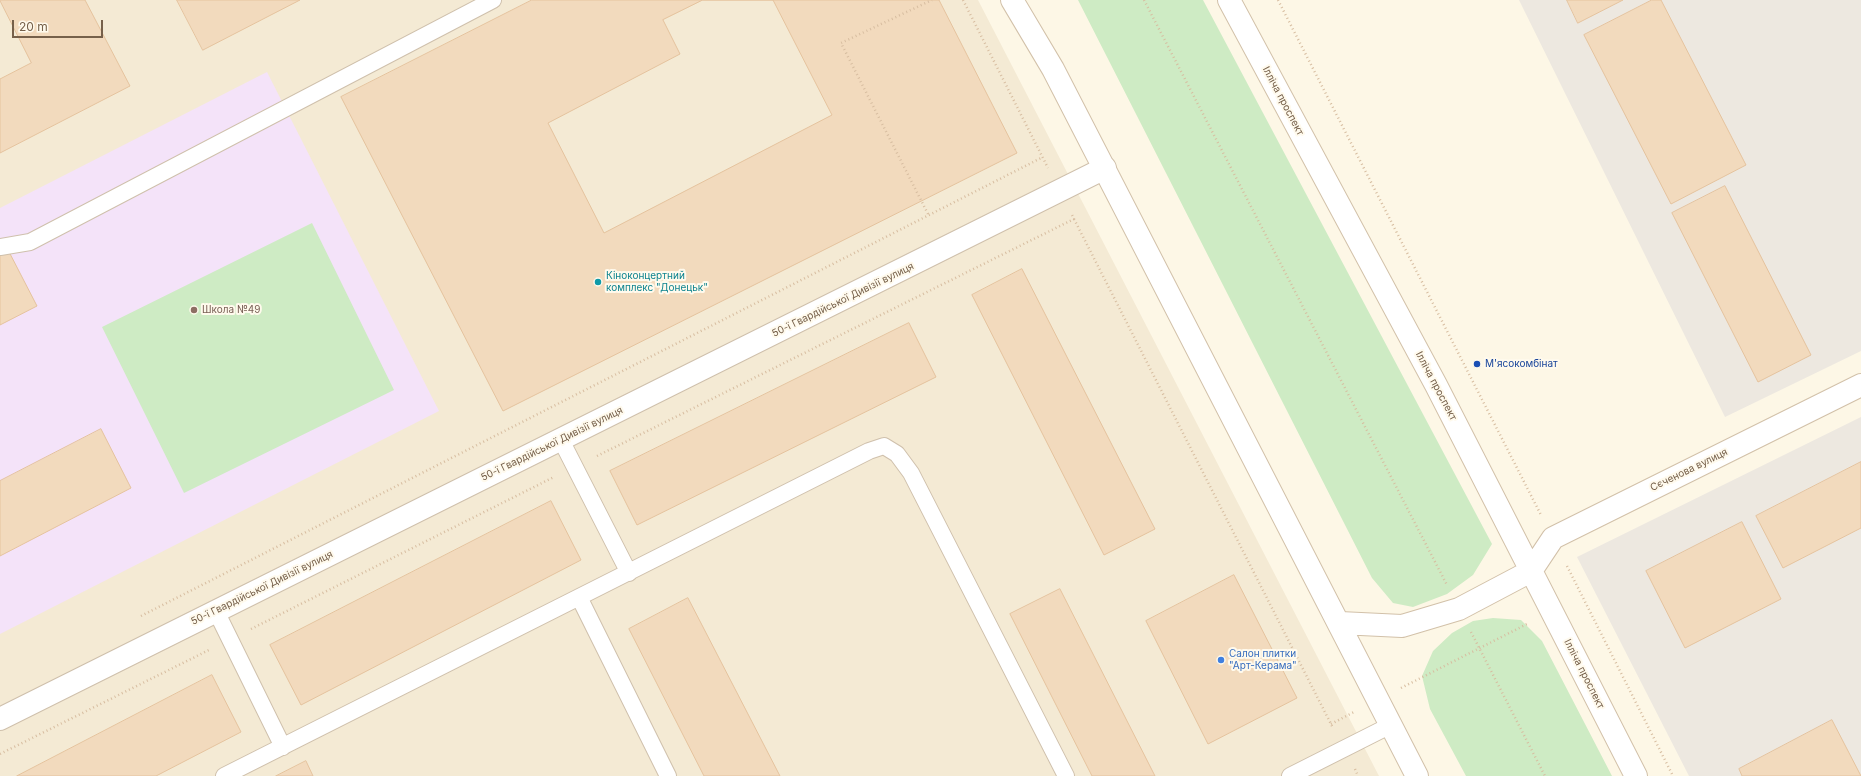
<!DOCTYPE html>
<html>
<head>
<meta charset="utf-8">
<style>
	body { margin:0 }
	#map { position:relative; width:1861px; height:776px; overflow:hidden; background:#fdf7e6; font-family:Inter,sans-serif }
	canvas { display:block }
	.scale { position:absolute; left:12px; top:20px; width:91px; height:18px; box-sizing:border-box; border:2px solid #76604a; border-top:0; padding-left:5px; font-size:12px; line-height:14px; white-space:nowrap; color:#76604a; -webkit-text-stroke:3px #fffaed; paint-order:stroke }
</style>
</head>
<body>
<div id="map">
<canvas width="1861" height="776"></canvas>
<div class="scale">20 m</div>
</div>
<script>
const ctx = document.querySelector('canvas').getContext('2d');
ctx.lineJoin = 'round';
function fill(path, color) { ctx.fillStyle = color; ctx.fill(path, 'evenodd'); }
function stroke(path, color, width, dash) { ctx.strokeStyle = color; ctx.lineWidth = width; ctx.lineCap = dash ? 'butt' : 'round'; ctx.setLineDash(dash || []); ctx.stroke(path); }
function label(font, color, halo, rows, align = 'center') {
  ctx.font = font + ' Inter,sans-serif'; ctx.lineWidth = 4; ctx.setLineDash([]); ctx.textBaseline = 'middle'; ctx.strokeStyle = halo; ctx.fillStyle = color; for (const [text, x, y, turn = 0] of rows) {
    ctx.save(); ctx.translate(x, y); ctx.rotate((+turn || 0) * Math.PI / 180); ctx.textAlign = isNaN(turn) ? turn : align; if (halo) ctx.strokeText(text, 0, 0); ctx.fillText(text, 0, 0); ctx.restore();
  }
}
const residential = new Path2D(`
	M0,0H978L1379,776H0Z`);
const industrial = new Path2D(`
	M1519,0H1861V351L1725,417Z
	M1861,417V776H1689L1577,557Z`);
const education = new Path2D(`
	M267,72L439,411L0,634V208Z`);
const green = new Path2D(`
	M1078,0H1203L1492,544L1473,575L1447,594L1413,607L1393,603L1372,578Z
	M312,223L394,390L184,493L102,327Z
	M1493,618L1521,620L1542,641L1612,776H1466L1430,709L1422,676L1433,651L1452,633L1473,621Z`);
const building = new Path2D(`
	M0,0H85L130,86L0,153V79L31,63Z
	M177,0H300L203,50Z
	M532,0H939L1017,153L503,411L341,97Z
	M703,0H773L832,115L604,233L548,123L680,54L663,20Z
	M1567,0H1623L1578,23Z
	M1652,0H1661L1746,165L1671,204L1584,35Z
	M1725,186L1811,355L1758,382L1672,213Z
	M6,246L37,306L0,325V249Z
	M1022,269L1155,529L1104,555L972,295Z
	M909,323L936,377L637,525L610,471Z
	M101,429L131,488L0,556V481Z
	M1861,462V528L1783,568L1756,516Z
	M551,501L581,560L301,705L270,645Z
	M1742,522L1781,599L1685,648L1646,571Z
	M1234,575L1297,698L1208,744L1146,621Z
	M1060,589L1155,776H1092L1010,614Z
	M688,598L780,776H704L629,629Z
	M212,675L241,732L156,776H17Z
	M1832,720L1861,776H1742L1739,769Z
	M306,761L313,776H276Z`);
const path = new Path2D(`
	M963,0L1048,168
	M1144,0L1447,585
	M1278,0L1541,515
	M928,214L841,43L932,0
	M1074,219L1333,728
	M597,456L1074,219L1072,215
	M1567,566L1673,776
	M141,616L1043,157
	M251,629L554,477
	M1471,632L1545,776
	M1401,688L1529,623
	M1331,724L1354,712
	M0,754L209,650
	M1355,769L1358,776`);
const lane = new Path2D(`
	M0,247L30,242L493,0
	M561,440L629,573
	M579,597L668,776
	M216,611L283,747
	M224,776L869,451L884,446L897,454L911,473L1066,776
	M1290,776L1391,725`);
const street = new Path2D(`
	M0,719L1105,168`);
const secondary = new Path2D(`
	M1012,0L1053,69L1417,776
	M1229,0L1436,385L1636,776
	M1340,623L1402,626L1459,609L1531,571L1553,538L1861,385`);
const markers = [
	[598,282,4,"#0f9aa8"],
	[194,310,4,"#8d6e63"],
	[1477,364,4,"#1a4fb4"],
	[1221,660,4,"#3f7fe0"]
];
const streetNames = [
	["Ілліча проспект",1283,101,62],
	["50-ї Гвардійської Дивізії вулиця",843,300,-26],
	["Ілліча проспект",1436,386,62],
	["50-ї Гвардійської Дивізії вулиця",552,444,-26],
	["Сєченова вулиця",1689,470,-26],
	["50-ї Гвардійської Дивізії вулиця",262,588,-26],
	["Ілліча проспект",1584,674,63]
];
const cultureNames = [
	["Кіноконцертний",606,276],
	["комплекс \"Донецьк\"",606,288]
];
const educationNames = [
	["Школа №49",202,310]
];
const transitNames = [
	["М'ясокомбінат",1485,364]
];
const shopNames = [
	["Салон плитки",1229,654],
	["\"Арт-Керама\"",1229,666]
];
fill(residential, '#f4ead4');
fill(industrial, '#ede8e0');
fill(education, '#f4e3f9');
fill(green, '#ceebc4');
fill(building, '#f2dabd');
stroke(building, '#e5c39e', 1);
stroke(lane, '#cfc0ac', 18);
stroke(street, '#cfc0ac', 24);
stroke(secondary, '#d2c1a9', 24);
stroke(path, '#d7bda0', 2.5, [1, 3]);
stroke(lane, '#fff', 16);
stroke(street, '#fff', 22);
stroke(secondary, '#fff', 22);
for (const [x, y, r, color] of markers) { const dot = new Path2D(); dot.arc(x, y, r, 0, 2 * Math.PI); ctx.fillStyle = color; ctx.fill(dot); stroke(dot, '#fffaed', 1.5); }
label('10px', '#76604a', '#fffaed', streetNames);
label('10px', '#0d838f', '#fffaed', cultureNames, 'left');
label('10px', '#785e54', '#fffaed', educationNames, 'left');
label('10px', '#164399', '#fffaed', transitNames, 'left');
label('10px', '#366cbe', '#fffaed', shopNames, 'left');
</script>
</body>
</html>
